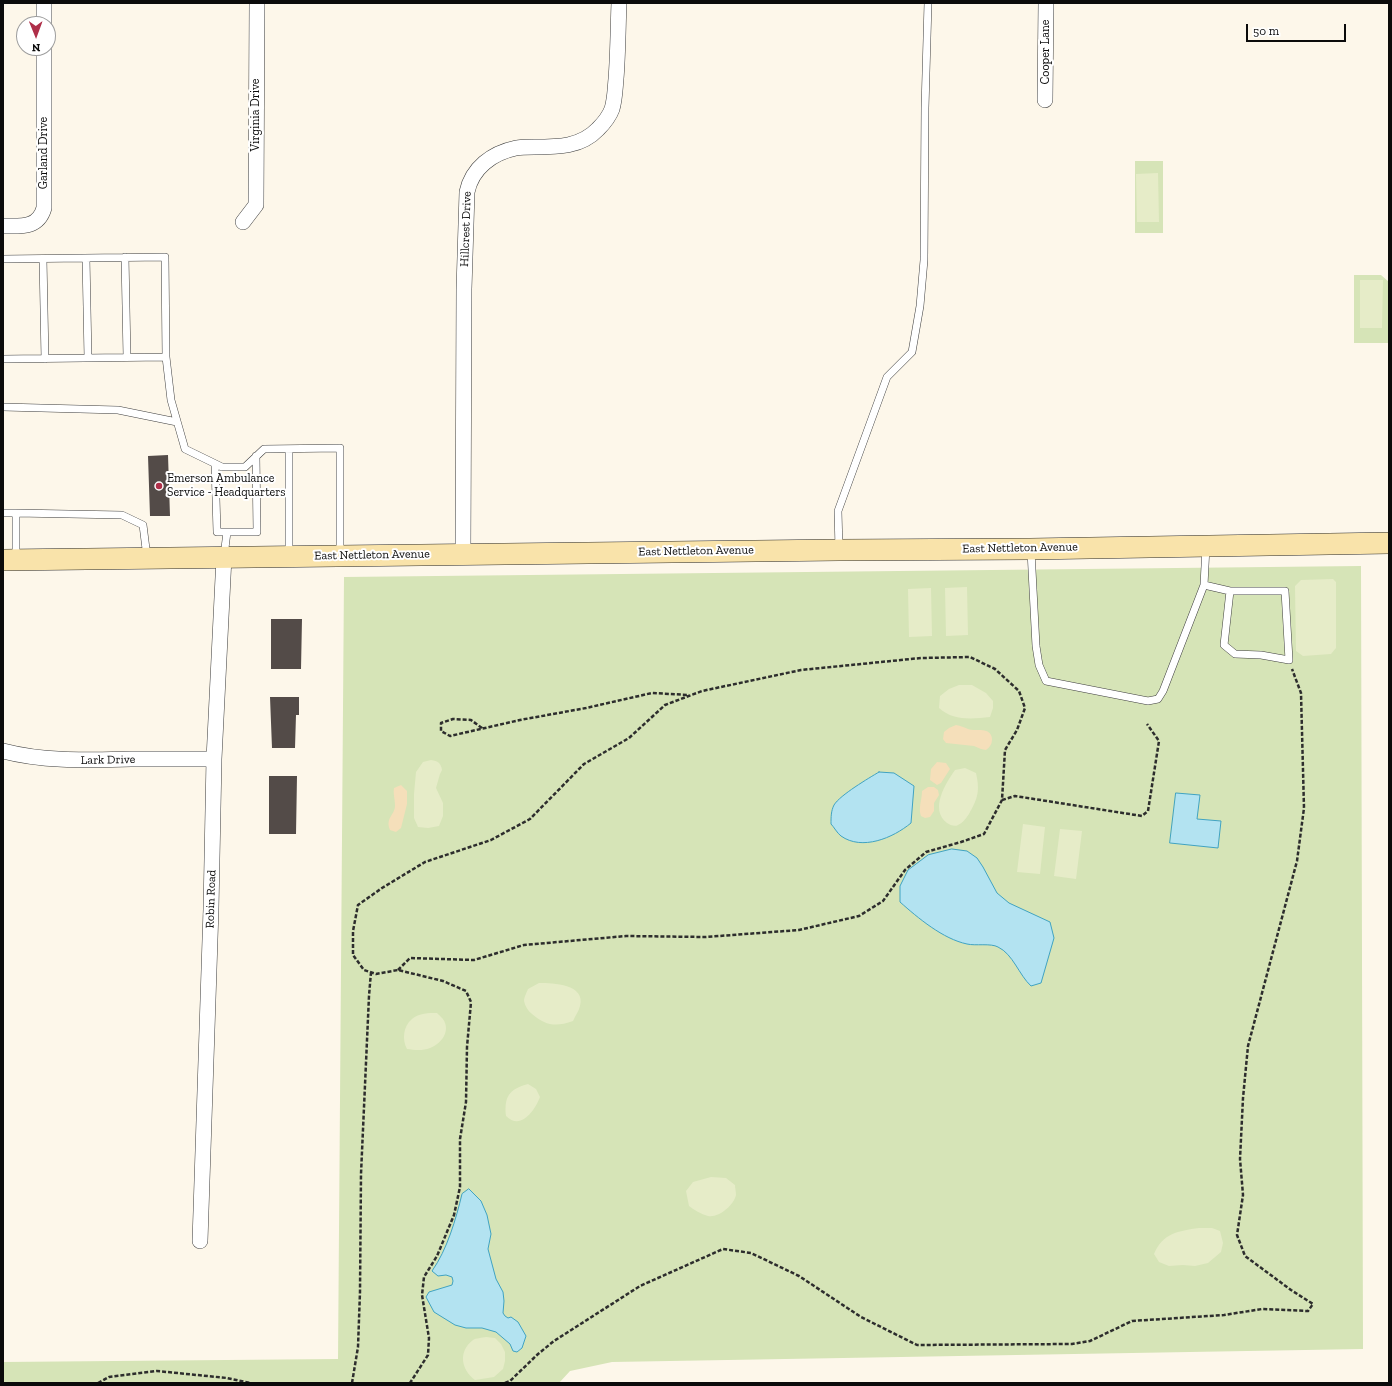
<!DOCTYPE html>
<html>
<head>
<meta charset="utf-8">
<style>
	body { margin:0 }
	#map { position:relative; width:1392px; height:1386px; overflow:hidden; background:#fdf7ea; font-family:"Zilla Slab",serif }
	canvas { display:block }
	.frame { position:absolute; inset:0; border:4px solid #0b0b0b; pointer-events:none }
	.north { position:absolute; left:16px; top:16px; width:40px; height:40px; box-sizing:border-box; background:#fff; border:1px solid #9d9d9d; border-radius:50%; rotate:179deg; font-size:11px; font-weight:700; line-height:16px; text-align:center; color:#0b0b0b }
	.north::after { content:''; display:block; margin:auto; width:14px; height:18px; background:#af2f49; clip-path:polygon(50% 0,100% 100%,50% 72%,0 100%) }
	.scale { position:absolute; left:1246px; top:24px; width:100px; height:18px; box-sizing:border-box; border:2px solid #0b0b0b; border-top:0; padding-left:5px; font-size:12px; line-height:14px; white-space:nowrap; color:#0b0b0b; -webkit-text-stroke:3px #fff; paint-order:stroke }
</style>
</head>
<body>
<div id="map">
<canvas width="1392" height="1386"></canvas>
<div class="frame"></div>
<div class="north">N</div>
<div class="scale">50 m</div>
</div>
<script>
const ctx = document.querySelector('canvas').getContext('2d');
ctx.lineJoin = 'round';
function fill(path, color) { ctx.fillStyle = color; ctx.fill(path, 'evenodd'); }
function stroke(path, color, width, dash) { ctx.strokeStyle = color; ctx.lineWidth = width; ctx.lineCap = dash ? 'butt' : 'round'; ctx.setLineDash(dash || []); ctx.stroke(path); }
function label(font, color, halo, rows, align = 'center') {
  ctx.font = font + ' "Zilla Slab",serif'; ctx.lineWidth = 4; ctx.setLineDash([]); ctx.textBaseline = 'middle'; ctx.strokeStyle = halo; ctx.fillStyle = color; for (const [text, x, y, turn = 0] of rows) {
    ctx.save(); ctx.translate(x, y); ctx.rotate((+turn || 0) * Math.PI / 180); ctx.textAlign = isNaN(turn) ? turn : align; if (halo) ctx.strokeText(text, 0, 0); ctx.fillText(text, 0, 0); ctx.restore();
  }
}
const green = new Path2D(`
	M1135,161H1163V233H1135Z
	M1354,275H1381L1389,282L1388,343H1354Z
	M1361,566L1363,1349L612,1362L570,1371L559,1383H3V1362L338,1359L344,577Z`);
const sand = new Path2D(`
	M956,725C961,726 964,727 968,729C976,732 991,726 992,739C992,744 990,747 986,750L981,749L974,746L946,743L943,739L944,732L949,728Z
	M937,762L946,763L950,769L941,783L937,785L930,780L931,769Z
	M401,785L407,791V804L401,828L396,832L390,830C385,817 395,816 395,805C395,799 393,794 394,788Z
	M928,787H934L938,790L939,795L934,803V811L930,817L925,818L921,816C918,808 922,800 922,791Z`);
const pitch = new Path2D(`
	M1158,173L1159,222H1137L1136,174Z
	M1360,280H1383L1382,328H1360Z
	M1333,579L1336,582V648L1331,654L1303,656L1296,651L1295,586L1301,580Z
	M967,587L968,635L946,636L945,588Z
	M931,588L932,636L909,637L908,589Z
	M959,685H972L986,693L993,701V708L990,717C972,719 953,721 939,708L940,696L949,689Z
	M431,760C438,761 441,763 442,770L440,774L436,788L443,803V816L439,826L428,828L418,827L414,818V794L416,772L423,762Z
	M965,768L976,773C980,791 978,798 969,814C966,818 963,823 958,825C955,827 950,825 947,823C929,809 946,783 955,770Z
	M1023,824L1045,827L1040,874L1017,872Z
	M1060,829L1082,831L1076,879L1054,876Z
	M539,983C553,983 586,984 580,1006C579,1011 575,1016 573,1021C556,1027 546,1026 532,1014C528,1011 525,1006 524,1001C524,997 527,992 528,989Z
	M437,1013C440,1016 444,1019 445,1023C449,1034 440,1044 430,1048C423,1051 414,1050 407,1049C402,1040 403,1026 412,1019C419,1013 429,1013 437,1013Z
	M528,1084L536,1089L540,1097C535,1110 521,1131 506,1116C504,1097 509,1089 528,1084Z
	M711,1177L726,1178L735,1185C735,1188 736,1192 736,1195C734,1205 719,1218 708,1216C701,1214 694,1210 689,1206L686,1191L693,1182Z
	M1199,1228H1212L1220,1231L1223,1243L1221,1252L1208,1263L1195,1266L1183,1265L1169,1266L1159,1262L1154,1254C1163,1233 1178,1231 1199,1228Z
	M486,1337L495,1338L501,1344L505,1352V1361L503,1369L494,1377L475,1380C461,1370 458,1351 473,1340C476,1338 482,1338 486,1337Z`);
const water = new Path2D(`
	M879,772L894,773L914,786L911,823C893,838 862,851 841,836C837,833 834,827 831,824C831,817 831,811 834,805C840,795 869,778 879,772Z
	M1176,793L1200,795L1197,819L1221,821L1218,848L1170,843Z
	M952,849L967,851L977,858L983,867L997,893L1009,903L1050,922L1054,938L1041,983L1031,986C1019,975 1013,954 998,947C991,943 975,946 967,944C943,939 918,918 900,902V886L908,870L928,855Z
	M469,1189L481,1201L487,1215L491,1234L488,1249L496,1279L503,1292L504,1301L503,1313L505,1316L508,1318L511,1317L518,1322L526,1336L522,1348L517,1352L513,1351L510,1344L496,1332L482,1328H466L455,1325L434,1312L426,1297L429,1292L452,1285L453,1281L452,1277L446,1275L438,1276L432,1271C447,1250 456,1219 462,1194Z`);
const building = new Path2D(`
	M168,455L170,516H150L148,456Z
	M271,619H302L301,669H271Z
	M270,697H299V715H296L295,748H272Z
	M269,776H297L296,834H269Z`);
const path = new Path2D(`
	M482,728L471,720L453,719L441,723V731L450,736L520,720L586,708L652,693L689,695
	M1002,800L1015,796L1142,816L1148,811L1159,741L1147,724
	M398,970L410,958L474,960L524,945L626,936L706,937L799,930L859,916L883,901L905,870L926,852L961,842L984,834L1002,800L1005,750L1017,730L1025,708L1019,691L995,669L970,657L921,658L801,670L702,691L665,705L629,738L584,764L530,819L491,840L425,862L382,888L358,905L353,931V955L364,970L376,974L398,970L443,981L466,991L471,1002L467,1047L466,1102L460,1139V1187L454,1215L437,1256L424,1277L422,1295L429,1338L428,1355L410,1383
	M98,1383L109,1377L157,1371L227,1378L250,1383
	M352,1383L358,1347L360,1292L361,1174L369,996L371,972
	M505,1383L510,1381L538,1354L554,1341L640,1286L723,1249L751,1253L799,1276L861,1317L917,1345L1072,1344L1090,1341L1132,1321L1224,1315L1262,1309L1308,1311L1313,1304L1291,1290L1245,1256L1237,1235L1243,1195L1240,1159L1243,1098L1248,1046L1297,861L1304,808L1301,693L1292,669`);
const service = new Path2D(`
	M125,257L127,357
	M86,258L88,358
	M3,259L165,257L166,357L171,400L185,449L222,467H245L264,449L340,448V554
	M43,259L45,359
	M3,359L166,357
	M3,407L118,410L177,422
	M289,449V554
	M215,464L217,532H257L256,456
	M3,513H16V558
	M16,513L122,515L143,525L147,557
	M839,549L838,511L887,377L912,352L920,306L924,260L925,108L928,3
	M1031,551L1036,646L1039,665L1046,681L1148,701L1158,699L1163,691L1204,585L1206,547
	M224,556L227,532
	M1204,585L1230,591H1285L1289,660L1261,655L1235,654L1224,645L1230,591`);
const minor = new Path2D(`
	M44,24V3
	M1045,100L1046,3
	M243,222L256,205L257,3
	M3,226C20,226 38,229 44,208V48
	M463,554L464,289L467,192C472,168 492,153 516,148C521,147 528,147 534,147C558,147 581,147 598,129C604,123 609,117 612,109C615,99 615,89 616,79C618,54 618,28 619,3
	M3,751C45,762 88,760 131,759C159,759 186,759 214,759
	M200,1241L211,909L214,759L224,557`);
const secondary = new Path2D(`
	M3,560L839,550L1030,549L1389,543`);
const markers = [
	[159,486,4,"#af2f49"]
];
const streetNames = [
	["Cooper Lane",1046,52,-90],
	["Virginia Drive",256,115,-90],
	["Garland Drive",44,153,-90],
	["Hillcrest Drive",466,229,-88],
	["East Nettleton Avenue",1020,548,-1],
	["East Nettleton Avenue",696,551,-1],
	["East Nettleton Avenue",372,555,-1],
	["Lark Drive",108,760,-1],
	["Robin Road",211,899,-88]
];
const poiNames = [
	["Emerson Ambulance",167,479],
	["Service - Headquarters",167,493]
];
fill(green, '#d6e4b7');
fill(sand, '#f5dfba');
fill(pitch, '#e6ecc8');
fill(water, '#b3e3f1');
stroke(water, '#40a3c2', 1);
fill(building, '#534b48');
stroke(service, '#3e3e3e', 8);
stroke(minor, '#3e3e3e', 16);
stroke(secondary, '#2d2d2d', 22);
stroke(path, '#2d2d2d', 2.5, [4, 2]);
stroke(service, '#fff', 7);
stroke(minor, '#fff', 15);
stroke(secondary, '#f9e3aa', 21);
for (const [x, y, r, color] of markers) { const dot = new Path2D(); dot.arc(x, y, r, 0, 2 * Math.PI); ctx.fillStyle = color; ctx.fill(dot); stroke(dot, '#fff', 1.5); }
label('12px', '#0b0b0b', '#fff', streetNames);
label('12px', '#0b0b0b', '#fff', poiNames, 'left');
</script>
</body>
</html>
